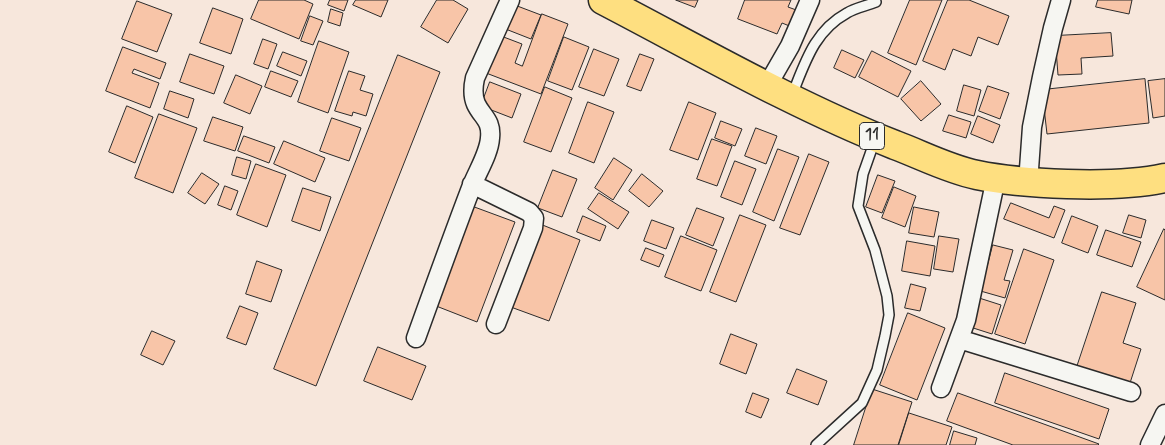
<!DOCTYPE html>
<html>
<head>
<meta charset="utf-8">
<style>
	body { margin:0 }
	canvas { display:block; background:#f7e7dc }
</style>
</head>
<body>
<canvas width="1165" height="445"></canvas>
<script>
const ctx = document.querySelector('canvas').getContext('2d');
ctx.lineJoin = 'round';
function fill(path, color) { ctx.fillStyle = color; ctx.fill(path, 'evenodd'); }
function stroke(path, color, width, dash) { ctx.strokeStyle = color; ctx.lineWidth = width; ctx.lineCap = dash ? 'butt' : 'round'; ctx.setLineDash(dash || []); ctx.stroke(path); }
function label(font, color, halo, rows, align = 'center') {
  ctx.font = font + ' Mynerve,sans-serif'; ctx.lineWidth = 4; ctx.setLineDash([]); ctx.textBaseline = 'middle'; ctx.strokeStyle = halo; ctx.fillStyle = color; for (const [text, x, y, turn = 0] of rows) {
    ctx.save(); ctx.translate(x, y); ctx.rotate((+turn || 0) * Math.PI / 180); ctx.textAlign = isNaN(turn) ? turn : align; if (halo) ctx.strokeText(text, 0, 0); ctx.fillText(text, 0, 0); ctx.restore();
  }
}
const building = new Path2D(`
	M259,0H304L313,4L299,39L251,19Z
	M330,0H348L344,11L328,5Z
	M356,0H388L381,17L353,5Z
	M437,0H453L468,9L448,43L421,27Z
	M676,0H698L695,7Z
	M745,0H791L788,7L799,11L792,27L782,23L777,34L738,19Z
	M910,0H942L916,65L888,53Z
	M948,0H969L1009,16L998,45L978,37L971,56L953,49L945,70L923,61Z
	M1098,0H1132L1129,14L1096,7Z
	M137,1L172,14L157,52L122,39Z
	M512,4L541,15L531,39L503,28Z
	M213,8L243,19L231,54L200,43Z
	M331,9L343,13L340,26L328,22Z
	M542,14L568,24L541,94L486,73L501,36L522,44L515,63L522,66Z
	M310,16L323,21L313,45L301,41Z
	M1111,33L1113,56L1081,58L1082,74L1058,75L1055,36Z
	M564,37L589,47L572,90L548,81Z
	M263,39L277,44L268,69L254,64Z
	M319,41L349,52L328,113L298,102Z
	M123,47L166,63L160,79L134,69L132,73L159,83L150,108L106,91Z
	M594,49L619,59L604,96L579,87Z
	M842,50L864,60L855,78L834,68Z
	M872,51L911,71L898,97L859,77Z
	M283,52L307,61L301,76L277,66Z
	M190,54L224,66L214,94L180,82Z
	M640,54L654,59L641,91L627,86Z
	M398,55L440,72L316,386L274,369Z
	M271,71L298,81L291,97L265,87Z
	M349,71L365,76L360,90L373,94L366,116L353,112L352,116L335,111Z
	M236,75L262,86L250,114L224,103Z
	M1145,79L1149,123L1047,134L1042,90Z
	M1165,79V116L1153,118L1148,81Z
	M921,81L941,104L921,121L901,99Z
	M490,82L521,94L512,118L481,106Z
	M964,85L981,90L974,116L957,111Z
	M988,86L1009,93L1000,119L979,111Z
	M545,87L572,98L551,152L524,142Z
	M170,91L194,99L188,118L164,109Z
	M588,102L614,112L594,163L569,153Z
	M689,102L716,113L698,160L670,150Z
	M127,106L153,117L135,163L109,152Z
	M159,114L197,128L173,193L135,178Z
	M949,115L971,122L966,138L943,131Z
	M978,116L1000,125L993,143L971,134Z
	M213,117L243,127L235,151L204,141Z
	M332,118L361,128L349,161L320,151Z
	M721,121L742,129L735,146L715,138Z
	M756,128L777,136L766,164L745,156Z
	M244,136L275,147L269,163L238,151Z
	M712,139L732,146L717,186L697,179Z
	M284,141L325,158L315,182L274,164Z
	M778,149L799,157L774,221L753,212Z
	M809,154L829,162L800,235L780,228Z
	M237,157L251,161L246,179L232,175Z
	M614,158L632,170L613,200L595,188Z
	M735,161L756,169L742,205L721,197Z
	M256,164L286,175L267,227L237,215Z
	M553,170L577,179L562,217L538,208Z
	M202,173L219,184L205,204L188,193Z
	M642,174L663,191L649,207L629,191Z
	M878,175L895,181L882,213L866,207Z
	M225,186L238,191L231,210L218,205Z
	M894,187L916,196L905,227L882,218Z
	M303,188L331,197L320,231L292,221Z
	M599,193L629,212L618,229L588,209Z
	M1011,203L1049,218L1054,206L1065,210L1054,238L1004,219Z
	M469,205L515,222L477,322L431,304Z
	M914,207L939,212L934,237L909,233Z
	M697,208L724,218L713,246L686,235Z
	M740,215L766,225L736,302L710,292Z
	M1129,215L1146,220L1141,238L1123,233Z
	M583,216L606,226L600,241L577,232Z
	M1072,216L1098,226L1088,253L1062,243Z
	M652,220L674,228L666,249L644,241Z
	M540,224L580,240L549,321L508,306Z
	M1164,229L1165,230V300L1137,287Z
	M1106,230L1141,242L1132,267L1097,255Z
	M681,236L717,250L701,291L665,277Z
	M939,236L959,239L953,272L934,269Z
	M907,241L935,246L930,276L902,271Z
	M993,245L1013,250L1004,280L1010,281L1005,298L977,290L985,274Z
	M646,248L664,255L659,267L641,260Z
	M1024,249L1054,260L1025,344L995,334Z
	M257,261L282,270L271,302L246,294Z
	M911,284L926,288L920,311L905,308Z
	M1102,292L1136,303L1123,343L1141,349L1130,383L1077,367Z
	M976,297L1001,305L992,334L967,326Z
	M240,306L258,313L246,345L227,338Z
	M908,313L945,328L917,400L880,385Z
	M152,331L175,341L163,365L141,355Z
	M731,334L757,344L746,374L720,364Z
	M378,347L426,366L412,400L364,381Z
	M797,369L827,381L818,405L787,393Z
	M1005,373L1109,409L1099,439L995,403Z
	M872,389L912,402L898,445H854Z
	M753,393L769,399L761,418L746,412Z
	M958,393L1099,444L1098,445H1013L947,421Z
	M909,413L952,427L946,445H899Z
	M954,431L977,438L975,445H950Z`);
const service = new Path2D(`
	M792,95C805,63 814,31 847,13C855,8 866,6 876,2
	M816,445L862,403L877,370L885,336L889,315L887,296L875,250L858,206L863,174L875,140`);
const minor = new Path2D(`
	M767,86L790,46L810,0
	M1028,183L1032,127L1042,77L1053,28L1061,0
	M472,184L529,212L534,218L533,228L496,324
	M416,338C434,288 452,238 471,188C477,172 489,154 490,138C492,120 482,117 476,104C472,95 473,87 475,78L510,0
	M959,339L1131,392
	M941,388L966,320L996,178
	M1150,445L1165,414`);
const trunk = new Path2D(`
	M603,0C699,50 794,105 895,145C922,155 948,169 977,175C1006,181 1037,183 1067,184C1099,185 1133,185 1165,178`);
const shields = [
	[872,136,25]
];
const shieldNames = [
	["11",872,136]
];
fill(building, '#f8c5a8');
stroke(building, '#2b2b2b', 1);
stroke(service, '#2b2b2b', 12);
stroke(minor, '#2b2b2b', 21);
stroke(trunk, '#2b2b2b', 31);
stroke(service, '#f6f6f2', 9);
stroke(minor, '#f6f6f2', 18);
stroke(trunk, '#fedf80', 28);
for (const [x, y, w] of shields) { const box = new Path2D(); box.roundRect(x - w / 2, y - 13.5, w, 27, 4); ctx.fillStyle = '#f6f6f2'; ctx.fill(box); stroke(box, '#2b2b2b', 1); }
label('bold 16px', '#2b2b2b', null, shieldNames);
</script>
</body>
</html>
